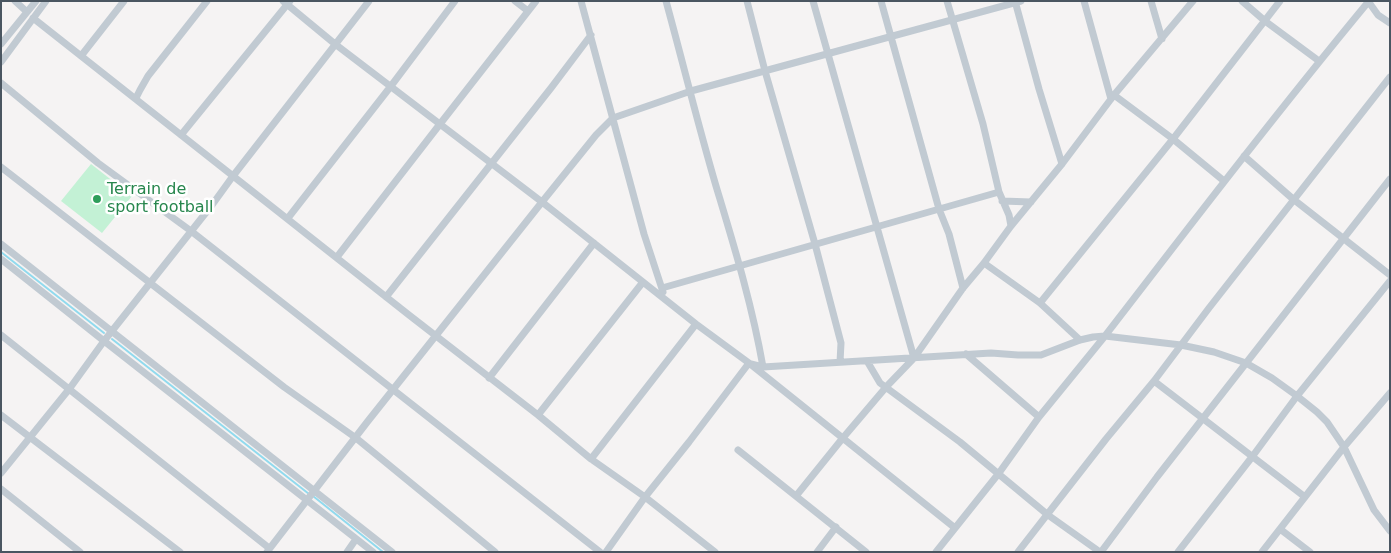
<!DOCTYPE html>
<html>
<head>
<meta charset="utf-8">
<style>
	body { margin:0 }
	#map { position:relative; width:1391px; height:553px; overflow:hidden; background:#f5f3f3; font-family:"DejaVu Sans",sans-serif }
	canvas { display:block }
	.frame { position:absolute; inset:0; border:2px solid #4a5661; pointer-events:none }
</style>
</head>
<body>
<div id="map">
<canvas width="1391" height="553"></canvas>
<div class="frame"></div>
</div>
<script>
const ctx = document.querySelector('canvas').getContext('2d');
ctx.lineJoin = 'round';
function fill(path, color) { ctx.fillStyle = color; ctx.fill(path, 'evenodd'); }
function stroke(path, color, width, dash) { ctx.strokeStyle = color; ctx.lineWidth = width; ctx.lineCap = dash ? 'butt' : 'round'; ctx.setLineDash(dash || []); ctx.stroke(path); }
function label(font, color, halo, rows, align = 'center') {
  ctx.font = font + ' "DejaVu Sans",sans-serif'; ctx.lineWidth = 5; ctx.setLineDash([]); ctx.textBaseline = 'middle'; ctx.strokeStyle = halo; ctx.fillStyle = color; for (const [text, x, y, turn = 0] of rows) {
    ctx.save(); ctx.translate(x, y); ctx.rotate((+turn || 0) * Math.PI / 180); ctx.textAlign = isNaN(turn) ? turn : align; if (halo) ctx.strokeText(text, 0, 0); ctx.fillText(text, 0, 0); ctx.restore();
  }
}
const green = new Path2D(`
	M91,164L132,196L102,233L61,201Z`);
const stream = new Path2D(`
	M1,252L104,333
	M112,339L309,494
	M313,496L383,552`);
const street = new Path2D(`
	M15,1L27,12
	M283,1L335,44L542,202L696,324L749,363L955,528
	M515,1L528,11
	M581,1L644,234L663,292
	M666,1C683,63 698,125 716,186C734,246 752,304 763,367
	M747,1L765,71L815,244L841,343L840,362
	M813,1L914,358
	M881,1L939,209L949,234L963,288
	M947,1L983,124L999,192L1009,215L1011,226
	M1015,1L1039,89L1062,164
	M1084,1L1111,99
	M1151,1L1162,39
	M1242,1L1265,21L1319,61
	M1368,1L1378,15L1390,23
	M33,18L409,315L538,415L591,459L645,497L715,552
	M1,44L36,1
	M81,56L124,1
	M1,62L46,1
	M1,83L98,163L191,231L600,552
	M1114,95L1173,139L1224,181
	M136,98L140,90L148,76L207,1
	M181,135L290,1
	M1244,156L1293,199L1390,275
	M1,167L284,387L356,438L495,552
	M1002,201L1031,202
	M288,218L391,86L455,1
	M1,244L392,552
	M337,257L440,124L536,1
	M1,259L104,341L373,552
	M984,263L1040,303L1080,340
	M662,288L999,192
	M386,297L551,88L591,35
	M1040,303L1173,139L1280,1
	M1,335L269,548
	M1105,336C1192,223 1278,111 1369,1
	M966,354L1039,417
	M867,361L880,383L960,442L1048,515L1100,552
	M751,364L763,367L991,353L1018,355H1041L1080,340L1093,337L1105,336L1181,345L1214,352L1246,363L1272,378L1297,396L1317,412L1327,422L1344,447L1374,510L1390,531
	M489,378L594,243
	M1154,381L1305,497
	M1,415L180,552
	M538,415L643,282
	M738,450L866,552
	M591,459L696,324
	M1,473L70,388L104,341L212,205L233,176L369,1
	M1,489L80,552
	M796,496L842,439L887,386L914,358L963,288L984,263L1011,226L1062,164L1114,95L1193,1
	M1280,529L1310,552
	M267,552L368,421L542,202L596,135L613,118L691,91L1021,1
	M347,552L356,539
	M606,552L645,497L689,442L749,363
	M817,552L836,527
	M936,552L999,473L1039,417L1105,336
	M1018,552L1106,439L1154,381L1209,308L1390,77
	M1101,552L1157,477L1390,179
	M1178,552L1252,457L1297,396L1390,281
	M1262,552L1344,447L1390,393`);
const markers = [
	[97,199,5,"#2e9e5b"]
];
const leisureNames = [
	["Terrain de",107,190],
	["sport football",107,208]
];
fill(green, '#c3f1d5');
stroke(stream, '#90daee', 2);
stroke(street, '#c1cad2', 7);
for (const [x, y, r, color] of markers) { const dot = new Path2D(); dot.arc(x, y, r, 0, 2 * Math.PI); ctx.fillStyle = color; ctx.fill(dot); stroke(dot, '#fff', 2); }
label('16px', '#27864d', '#fff', leisureNames, 'left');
</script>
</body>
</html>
